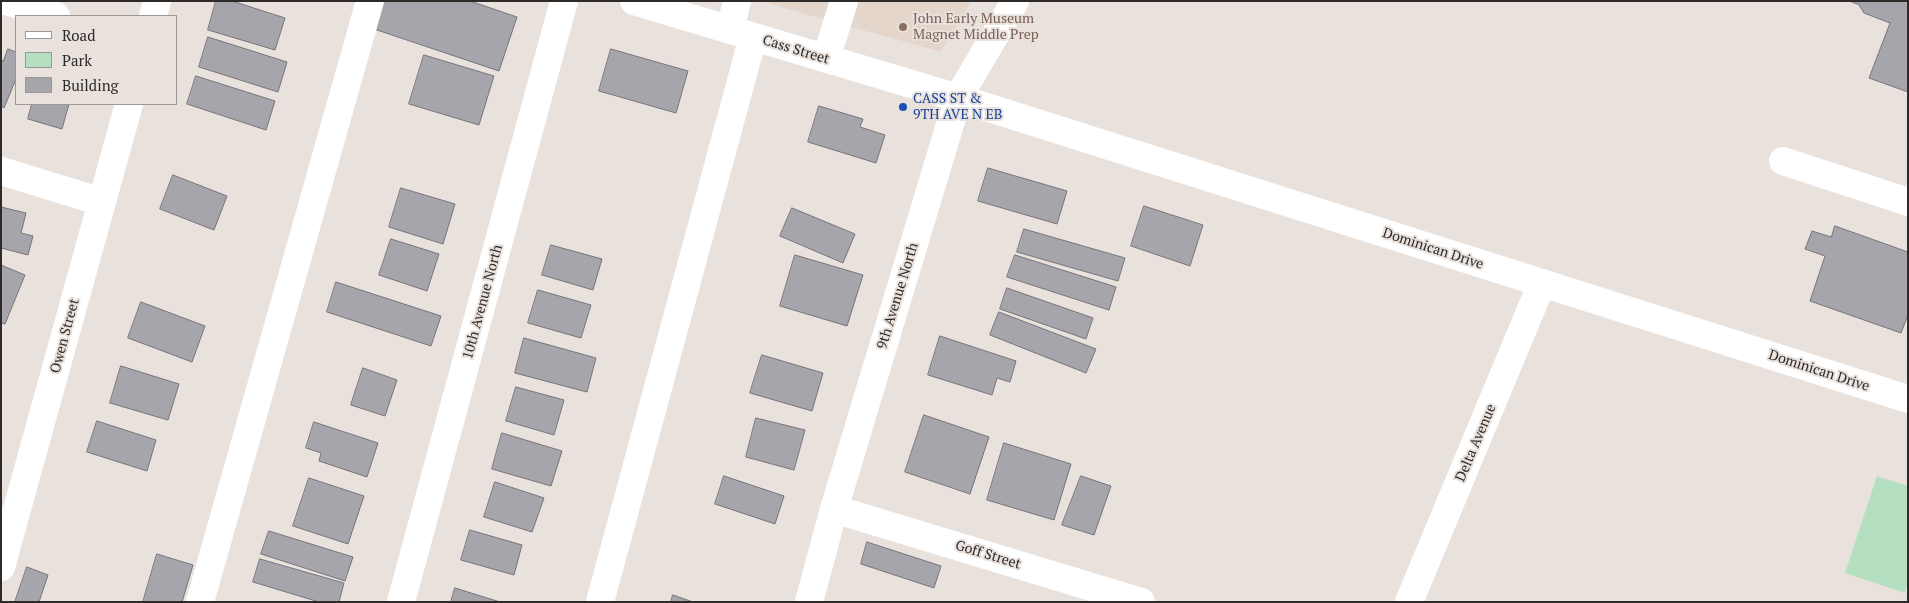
<!DOCTYPE html>
<html>
<head>
<meta charset="utf-8">
<style>
	body { margin:0 }
	#map { position:relative; width:1909px; height:603px; overflow:hidden; background:#e9e1dc; font-family:"PT Serif",serif }
	canvas { display:block }
	.frame { position:absolute; inset:0; border:2px solid #2d2a29; pointer-events:none }
	.legend { position:absolute; left:15px; top:15px; width:162px; height:90px; box-sizing:border-box; background:#e9e1dc; border:1px solid #9e9894; margin:0; padding:6px 9px; list-style:none; font-size:15px; color:#2d2a29 }
	.legend li { display:flex; align-items:center; gap:10px; height:25px }
	.legend b { width:25px; border:1px solid #9e9894 }
</style>
</head>
<body>
<div id="map">
<canvas width="1909" height="603"></canvas>
<div class="frame"></div>
<ul class="legend">
<li><b style="height:6px;background:#fff"></b>Road</li>
<li><b style="height:14px;background:#b4dfc0"></b>Park</li>
<li><b style="height:14px;background:#a7a5ac"></b>Building</li>
</ul>
</div>
<script>
const ctx = document.querySelector('canvas').getContext('2d');
ctx.lineJoin = 'round';
function fill(path, color) { ctx.fillStyle = color; ctx.fill(path, 'evenodd'); }
function stroke(path, color, width, dash) { ctx.strokeStyle = color; ctx.lineWidth = width; ctx.lineCap = dash ? 'butt' : 'round'; ctx.setLineDash(dash || []); ctx.stroke(path); }
function label(font, color, halo, rows, align = 'center') {
  ctx.font = font + ' "PT Serif",serif'; ctx.lineWidth = 4; ctx.setLineDash([]); ctx.textBaseline = 'middle'; ctx.strokeStyle = halo; ctx.fillStyle = color; for (const [text, x, y, turn = 0] of rows) {
    ctx.save(); ctx.translate(x, y); ctx.rotate((+turn || 0) * Math.PI / 180); ctx.textAlign = isNaN(turn) ? turn : align; if (halo) ctx.strokeText(text, 0, 0); ctx.fillText(text, 0, 0); ctx.restore();
  }
}
const built = new Path2D(`
	M760,1H971L941,52Z`);
const green = new Path2D(`
	M1877,476L1908,486V583L1905,593L1845,573Z`);
const building = new Path2D(`
	M216,1H232L285,18L275,50L208,30Z
	M380,1H470L517,17L499,71L371,28Z
	M1850,1H1908V92L1869,78L1890,23L1864,13L1859,5Z
	M208,37L287,62L278,92L199,67Z
	M8,49L16,52V79L4,108L1,106V60L3,61Z
	M611,49L688,71L676,113L599,91Z
	M424,55L494,76L479,125L409,104Z
	M196,76L275,101L266,130L187,104Z
	M32,104H69L62,129L28,119Z
	M819,106L863,119L860,127L885,135L876,163L808,142Z
	M988,168L1067,191L1057,224L978,201Z
	M173,175L227,196L214,230L160,209Z
	M401,188L455,204L443,244L389,227Z
	M1144,206L1203,225L1190,266L1131,246Z
	M1,207L26,213L21,233L33,236L28,255L1,248Z
	M792,208L855,234L843,263L780,236Z
	M1835,226L1908,252V315L1901,333L1810,301L1825,256L1805,249L1812,231L1831,237Z
	M1024,229L1125,258L1118,281L1017,252Z
	M391,239L439,254L427,291L379,275Z
	M551,245L602,259L593,290L542,275Z
	M795,255L863,275L847,326L780,306Z
	M1015,255L1116,287L1109,310L1007,277Z
	M1,265L25,275L5,324L1,323Z
	M336,282L441,316L431,346L327,312Z
	M1007,288L1093,318L1086,339L1000,309Z
	M538,290L591,305L581,338L528,323Z
	M141,302L205,326L192,362L128,338Z
	M999,312L1096,349L1086,373L990,335Z
	M940,336L1016,361L1010,382L997,378L992,395L928,375Z
	M524,338L596,358L587,392L515,373Z
	M762,355L823,373L812,411L750,393Z
	M121,366L179,384L168,420L110,403Z
	M363,368L397,380L385,416L351,405Z
	M516,387L564,400L554,435L506,421Z
	M924,415L989,437L970,494L905,472Z
	M756,418L805,430L794,470L746,457Z
	M97,421L156,440L147,471L87,452Z
	M314,422L378,443L367,477L319,461L321,453L306,448Z
	M502,433L562,451L551,486L492,469Z
	M1004,443L1071,464L1054,520L987,500Z
	M724,476L784,496L775,524L715,504Z
	M1081,476L1111,486L1094,535L1062,525Z
	M309,478L364,496L348,544L293,526Z
	M495,482L544,498L532,532L484,517Z
	M470,530L522,545L514,575L461,560Z
	M269,531L353,557L345,581L261,554Z
	M867,542L941,566L934,588L861,564Z
	M157,554L193,565L182,602H143Z
	M260,559L344,583L339,602H319L253,582Z
	M27,567L48,575L39,602H15Z
	M455,588L500,602H451Z
	M673,595L693,602H671Z`);
const minor = new Path2D(`
	M6,1L56,16
	M634,1L958,98L1908,399
	M153,16L157,1
	M730,30L737,1
	M826,59L844,1
	M1783,161L1908,202
	M1,171L102,202
	M834,509L1141,602
	M1,567L129,104
	M200,602L370,1
	M401,602L564,1
	M600,602L753,37
	M809,602L834,509L958,98L1015,1
	M1409,602L1542,283`);
const markers = [
	[903,27,5,"#8d6e63"],
	[903,107,5,"#1a4fb4"]
];
const educationNames = [
	["John Early Museum",913,19],
	["Magnet Middle Prep",913,35]
];
const streetNames = [
	["Cass Street",796,50,17],
	["Dominican Drive",1433,249,18],
	["9th Avenue North",898,296,-73],
	["10th Avenue North",483,302,-75],
	["Owen Street",65,336,-75],
	["Dominican Drive",1819,371,18],
	["Delta Avenue",1476,443,-67],
	["Goff Street",988,555,17]
];
const transitNames = [
	["CASS ST &",913,99],
	["9TH AVE N EB",913,115]
];
fill(built, '#e5d6cc');
fill(green, '#b4dfc0');
fill(building, '#a7a5ac');
stroke(building, '#76747b', 1);
stroke(minor, '#fff', 28);
for (const [x, y, r, color] of markers) { const dot = new Path2D(); dot.arc(x, y, r, 0, 2 * Math.PI); ctx.fillStyle = color; ctx.fill(dot); stroke(dot, '#e9e1dc', 2); }
label('14px', '#785e54', '#e9e1dc', educationNames, 'left');
label('14px', '#2d2a29', '#e9e1dc', streetNames);
label('14px', '#164399', '#e9e1dc', transitNames, 'left');
</script>
</body>
</html>
